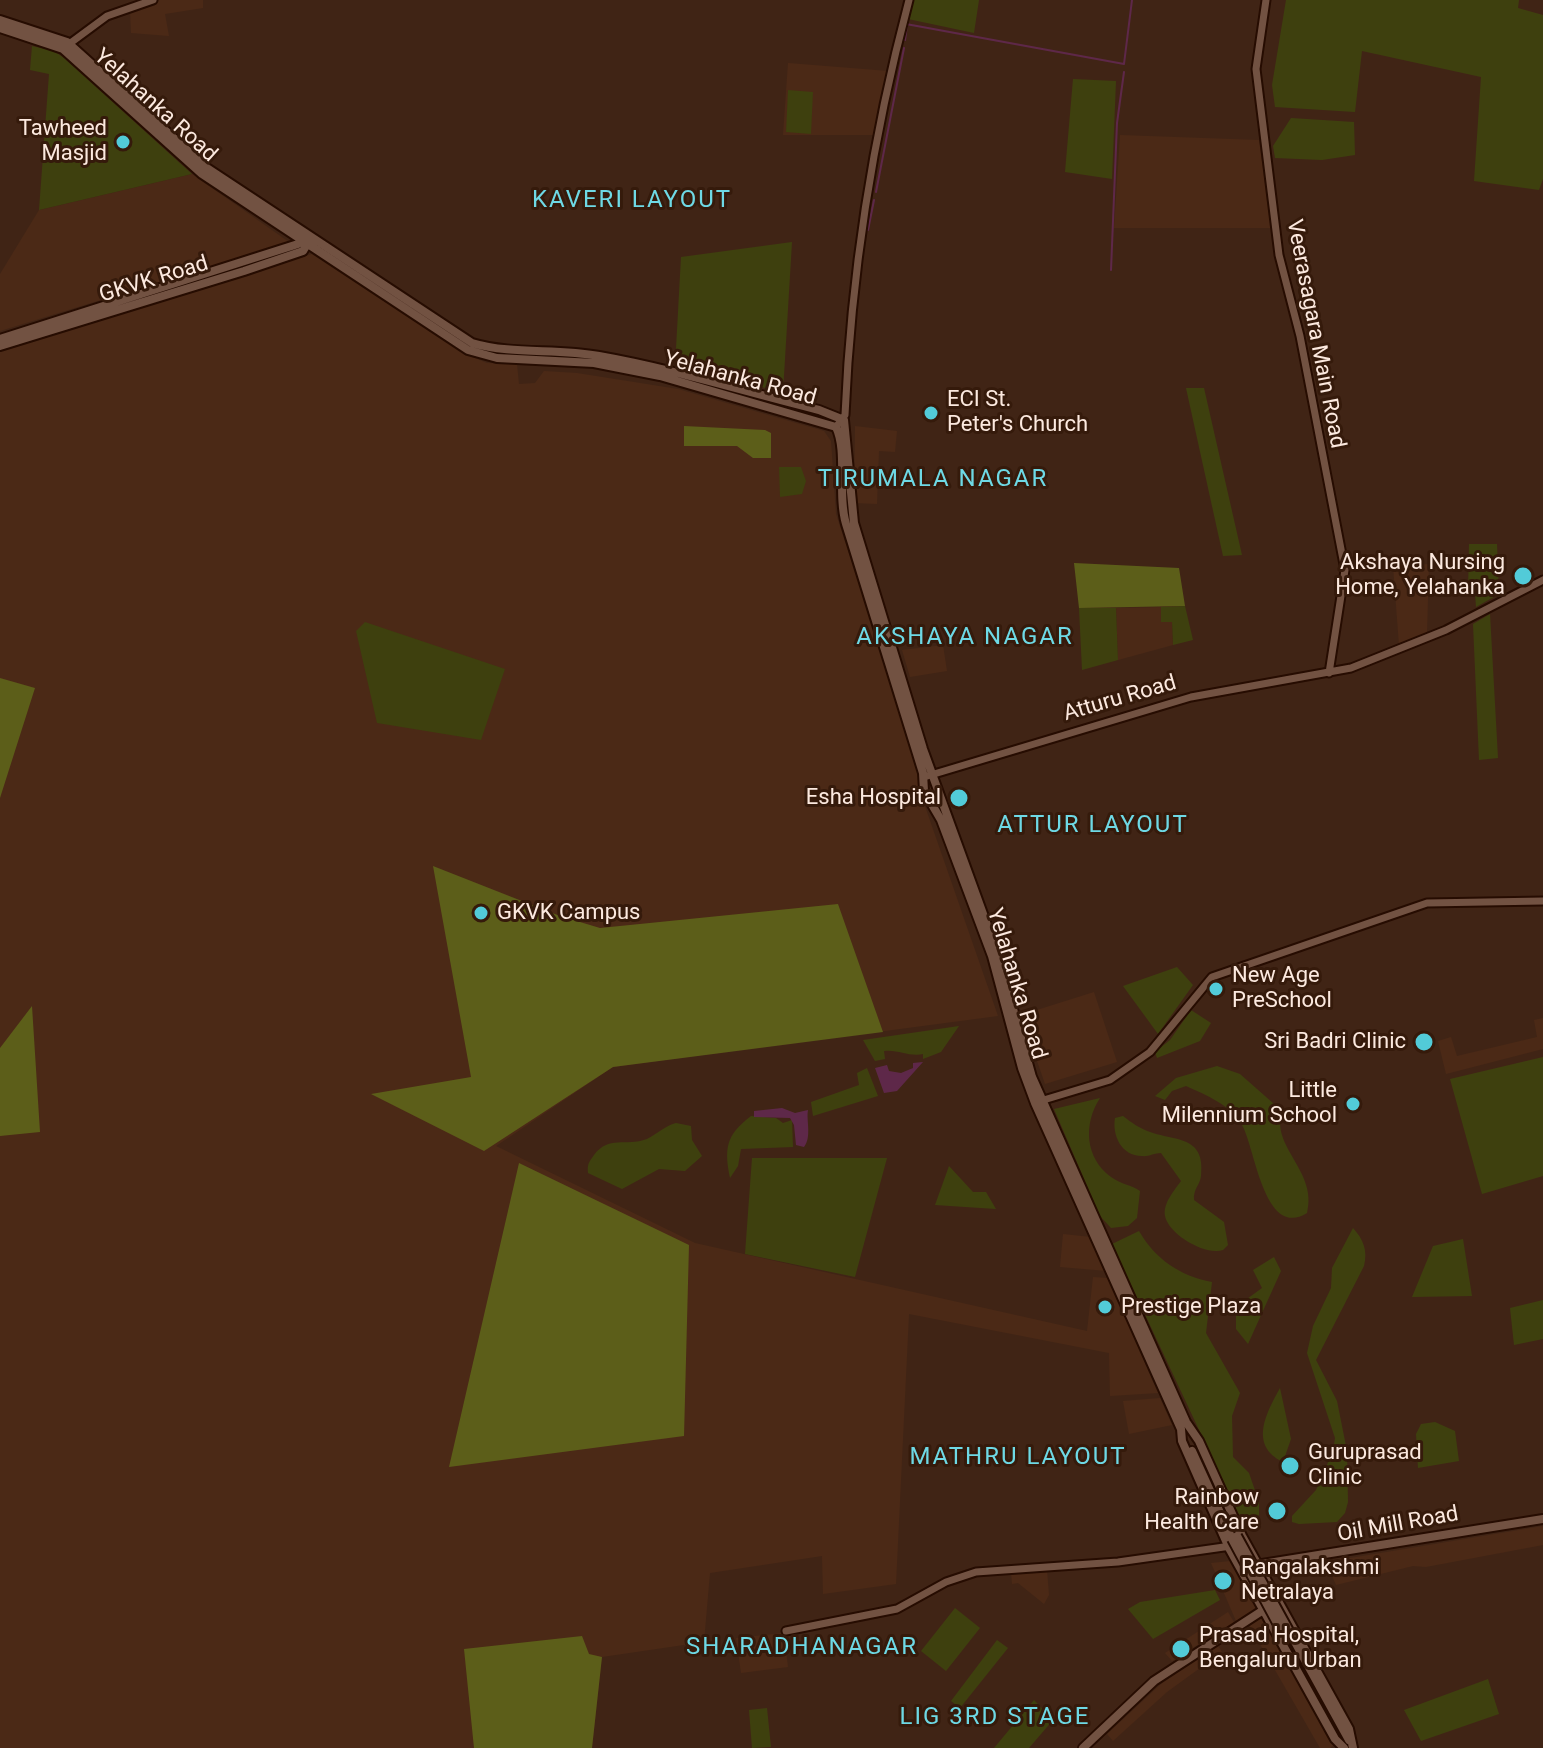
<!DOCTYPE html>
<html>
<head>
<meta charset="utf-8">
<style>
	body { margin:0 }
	canvas { display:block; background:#402415 }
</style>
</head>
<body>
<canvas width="1543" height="1748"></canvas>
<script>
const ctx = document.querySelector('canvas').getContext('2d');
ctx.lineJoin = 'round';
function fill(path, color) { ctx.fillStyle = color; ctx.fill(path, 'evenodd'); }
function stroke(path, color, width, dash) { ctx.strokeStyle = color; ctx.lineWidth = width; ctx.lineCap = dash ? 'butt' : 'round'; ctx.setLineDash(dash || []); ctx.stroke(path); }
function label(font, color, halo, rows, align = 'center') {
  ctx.font = font + ' Roboto,sans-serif'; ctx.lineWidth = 6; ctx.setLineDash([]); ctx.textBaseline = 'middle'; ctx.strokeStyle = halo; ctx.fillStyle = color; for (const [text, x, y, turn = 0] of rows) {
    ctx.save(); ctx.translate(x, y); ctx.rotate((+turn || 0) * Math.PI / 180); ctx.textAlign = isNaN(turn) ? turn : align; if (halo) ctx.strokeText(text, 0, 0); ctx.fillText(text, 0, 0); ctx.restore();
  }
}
const built = new Path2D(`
	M159,0H203V8L165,14L169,36L131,33L130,10Z
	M788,63L888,71L875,135H783Z
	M1120,135L1259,140L1271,228H1114Z
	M192,174L289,242L0,331V274L39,210Z
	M312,254L465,354L487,363L517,364L519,384L535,383L544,371L577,373L678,389L824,431L831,441L836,514L919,769V789L998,1016L613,1067L496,1146L695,1243L1087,1331L1093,1277L1108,1278L1158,1393L1110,1396L1109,1353L909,1314L896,1584L823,1594L822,1556L710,1573L704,1642L602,1657L592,1748H0V352Z
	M855,426L897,431L895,452L879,451L877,504L854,503Z
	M1429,564L1427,633L1399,645L1393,566Z
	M1161,607V622H1172L1173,645L1118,660L1116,608Z
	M943,645L947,671L910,677L902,650Z
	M1094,992L1117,1062L1045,1084L1021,1015Z
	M1543,1018V1049L1446,1074L1438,1041L1451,1037L1457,1056L1537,1037L1534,1020Z
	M1063,1234L1091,1237L1107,1271L1060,1267Z
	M1160,1398L1172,1425L1129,1434L1123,1401Z
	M1543,1526V1545L1426,1567L1413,1566L1336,1585L1326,1562Z
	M1230,1561L1257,1608L1236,1621L1211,1563Z
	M1047,1570L1049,1595L1044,1604L1018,1583L1012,1584L1011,1572Z
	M1228,1612L1234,1622L1172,1661L1165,1653Z
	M1262,1618L1334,1745L1330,1748H1320L1249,1625Z
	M784,1633L788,1667L741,1673L736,1638Z
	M1217,1644L1222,1652L1167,1692L1113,1741L1107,1734L1161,1684Z`);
const green = new Path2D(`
	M913,0H979L974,33L908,19Z
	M1286,0H1519L1518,8L1543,15V179L1539,190L1474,181L1481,77L1362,51L1355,112L1275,107L1272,85Z
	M32,46L54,51L64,58L192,174L39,210L49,74L30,70Z
	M1073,79L1116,81L1112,179L1065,172Z
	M788,90L813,92L811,134L786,132Z
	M1291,118L1354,122L1355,155L1322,160L1275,158L1273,146Z
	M792,242L783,392L675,367L681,257Z
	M1186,388H1204L1242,555L1223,556Z
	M779,467H801L806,481L802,494L780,497Z
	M1469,544H1497L1499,594L1476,607L1475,593L1468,594Z
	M1185,606L1193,640L1173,645L1172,622H1161V607Z
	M1079,608H1116L1118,660L1082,670Z
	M1490,614L1498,758L1479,760L1473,624Z
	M365,622L505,669L481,740L377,723L356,631Z
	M1177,967L1193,985L1158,1034L1123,986Z
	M1191,1010L1211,1023L1200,1041L1157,1058L1155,1052L1170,1040Z
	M959,1026L941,1052L923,1059V1054C909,1057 898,1049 884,1051L885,1059L875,1061L863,1040Z
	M1543,1057V1176L1482,1194L1450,1079Z
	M1217,1066L1240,1074L1282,1111C1270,1147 1318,1171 1307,1213C1264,1240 1255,1147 1242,1125C1231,1105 1206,1095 1186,1086L1172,1091L1165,1100L1155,1096L1176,1078Z
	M867,1068L878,1096L813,1116L811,1102L859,1085L857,1073Z
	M1100,1098C1083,1124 1085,1158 1111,1177C1120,1184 1132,1185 1140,1191L1137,1218L1128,1226L1111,1228L1100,1216L1054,1109Z
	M751,1116L776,1118L783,1123L792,1120L793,1147L741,1149L738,1166L730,1178C724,1148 726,1135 751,1116Z
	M1123,1116C1132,1123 1139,1128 1150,1132C1174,1141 1206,1135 1201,1176C1200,1185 1193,1189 1194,1200L1224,1222L1228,1245L1223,1250C1206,1256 1169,1235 1165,1216C1163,1203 1174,1191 1181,1181L1161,1153C1154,1153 1148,1157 1142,1156C1121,1156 1112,1135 1115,1118Z
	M676,1123L691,1126L692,1140L702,1156L685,1171L659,1169L622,1189L588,1173C587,1164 589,1162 594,1155C609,1135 625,1147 647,1139C657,1134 665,1126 676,1123Z
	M752,1158H887L855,1277L745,1254Z
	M949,1166L973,1192H986L996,1209L935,1205Z
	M1353,1228C1363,1239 1368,1250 1364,1266L1316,1360L1337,1401L1347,1451L1348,1502L1345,1513L1337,1522L1299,1524L1292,1522V1516L1316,1490L1333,1451L1335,1438L1307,1353L1313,1326L1331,1288L1332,1268Z
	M1139,1231C1155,1259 1180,1276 1212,1282L1206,1333L1240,1393L1232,1416L1233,1457L1249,1473L1259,1502V1515L1244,1526L1112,1244Z
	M1463,1239L1472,1296L1412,1297L1433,1246Z
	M1274,1257L1281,1271L1248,1344L1236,1329V1307L1262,1288L1253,1270Z
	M1543,1300V1339L1514,1345L1510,1308Z
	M1280,1388L1291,1439L1283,1462C1248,1445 1267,1412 1280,1388Z
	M1435,1422L1455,1431L1459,1461L1418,1468L1416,1434L1421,1424Z
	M1215,1590L1220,1600L1153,1639L1128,1609L1140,1602Z
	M955,1608L980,1628L946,1671L921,1651Z
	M997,1640L1008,1648L960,1708L951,1701Z
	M1488,1679L1499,1714L1421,1741L1404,1710Z
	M1034,1700L1053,1720L1029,1748H994Z
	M767,1708L771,1747L752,1748L749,1710Z`);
const forest = new Path2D(`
	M684,426L765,430L771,433V458H753L737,446H684Z
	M1074,563L1179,568L1185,606L1079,608Z
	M0,678L35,688L0,798Z
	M433,866L560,916L600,928L838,904L883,1032L613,1067L484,1151L371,1094L471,1077Z
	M32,1006L40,1132L0,1136V1048Z
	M519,1163L689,1245L684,1436L449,1467Z
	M582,1636L589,1654L602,1657L592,1748H474L464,1649Z`);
const water = new Path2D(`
	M923,1062L897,1091L884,1093L875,1068L887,1065L889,1071L901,1073L913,1068V1063Z
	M782,1108L795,1113L808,1110C806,1120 812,1137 804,1147L796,1145L794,1125L790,1118L754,1117V1111Z`);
const stream = new Path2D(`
	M906,24L1124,64L1132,0
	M905,40L907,25
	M876,192L904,48
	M868,230L874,200
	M1111,270L1117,123L1124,72`);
const tertiary = new Path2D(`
	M1266,0L1256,69L1279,255L1300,336L1345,570L1329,673
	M65,47L107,16L153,0
	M836,427L845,415C851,275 873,135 909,0
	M924,777L1191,697L1351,668L1446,630L1543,580
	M1037,1102L1110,1080L1150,1052L1212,977L1427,903L1543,901
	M786,1631L897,1609L946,1582L976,1572L1118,1562L1231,1546`);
const secondary = new Path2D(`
	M0,20L67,42L207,168L472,343C513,355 556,348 599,356C673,369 746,392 819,410L844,420L854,523L923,749L998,955L1032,1077L1186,1422L1199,1441L1242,1536L1349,1729L1353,1748
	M0,28L63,49L202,174L468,350L497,358L594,363L660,376L836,427C848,452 837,493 846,524L923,773L924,791L941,820L992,956L1022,1068L1035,1103L1181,1429L1182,1441L1229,1548L1335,1739L1344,1748
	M0,339L298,244L305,237
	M0,346L244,271L303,251L310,239
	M1192,1451L1232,1539
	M1256,1565L1543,1519
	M1289,1631L1349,1740
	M1083,1748L1154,1681L1268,1607`);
const secondaryBridge = new Path2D(`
	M1237,1536L1289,1631
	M1232,1539L1283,1634`);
const markers = [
	[123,142,8,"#52cbd8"],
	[931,413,8,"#52cbd8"],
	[1523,576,10,"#52cbd8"],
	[959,798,10,"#52cbd8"],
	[481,913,8,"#52cbd8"],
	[1216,989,8,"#52cbd8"],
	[1424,1042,10,"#52cbd8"],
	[1353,1104,8,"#52cbd8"],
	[1105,1307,8,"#52cbd8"],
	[1290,1466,10,"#52cbd8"],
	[1277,1511,10,"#52cbd8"],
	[1223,1581,10,"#52cbd8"],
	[1181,1649,10,"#52cbd8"]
];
const streetNames = [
	["Yelahanka Road",155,106,42],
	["GKVK Road",154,280,-17],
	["Veerasagara Main Road",1315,334,79],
	["Yelahanka Road",740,379,15],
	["Atturu Road",1120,699,-16],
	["Yelahanka Road",1016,984,73],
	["Oil Mill Road",1398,1525,-10]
];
const poiNames = [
	["Tawheed",107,129,"right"],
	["Masjid",107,154,"right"],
	["ECI St.",947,400],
	["Peter's Church",947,425],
	["Akshaya Nursing",1505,563,"right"],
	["Home, Yelahanka",1505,588,"right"],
	["Esha Hospital",941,798,"right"],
	["GKVK Campus",497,913],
	["New Age",1232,976],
	["PreSchool",1232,1001],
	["Sri Badri Clinic",1406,1042,"right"],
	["Little",1337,1091,"right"],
	["Milennium School",1337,1116,"right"],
	["Prestige Plaza",1121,1307],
	["Guruprasad",1308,1453],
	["Clinic",1308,1478],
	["Rainbow",1259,1498,"right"],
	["Health Care",1259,1523,"right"],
	["Rangalakshmi",1241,1568],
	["Netralaya",1241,1593],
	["Prasad Hospital,",1199,1636],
	["Bengaluru Urban",1199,1661]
];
const neighbourhoodNames = [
	["KAVERI LAYOUT",632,201],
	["TIRUMALA NAGAR",933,480],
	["AKSHAYA NAGAR",965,638],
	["ATTUR LAYOUT",1093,826],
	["MATHRU LAYOUT",1018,1458],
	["SHARADHANAGAR",802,1648],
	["LIG 3RD STAGE",995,1718]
];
fill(built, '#4b2916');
fill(green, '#3e400e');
fill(forest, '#5c5e19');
fill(water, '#5e2849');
stroke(stream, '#5e2849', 2);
stroke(tertiary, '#260c01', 11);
stroke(secondary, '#260c01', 12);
stroke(tertiary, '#725242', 7);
stroke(secondary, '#725242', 8);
stroke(secondaryBridge, '#260c01', 12, []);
stroke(secondaryBridge, '#725242', 8);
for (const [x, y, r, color] of markers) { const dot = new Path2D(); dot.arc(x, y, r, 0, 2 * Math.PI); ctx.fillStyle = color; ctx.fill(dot); stroke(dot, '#351a0b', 3); }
label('22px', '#fce9df', '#351a0b', streetNames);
label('22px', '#fce9df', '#351a0b', poiNames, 'left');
ctx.letterSpacing = '2px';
label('24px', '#6ed9e5', '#351a0b', neighbourhoodNames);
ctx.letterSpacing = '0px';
</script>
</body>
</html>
